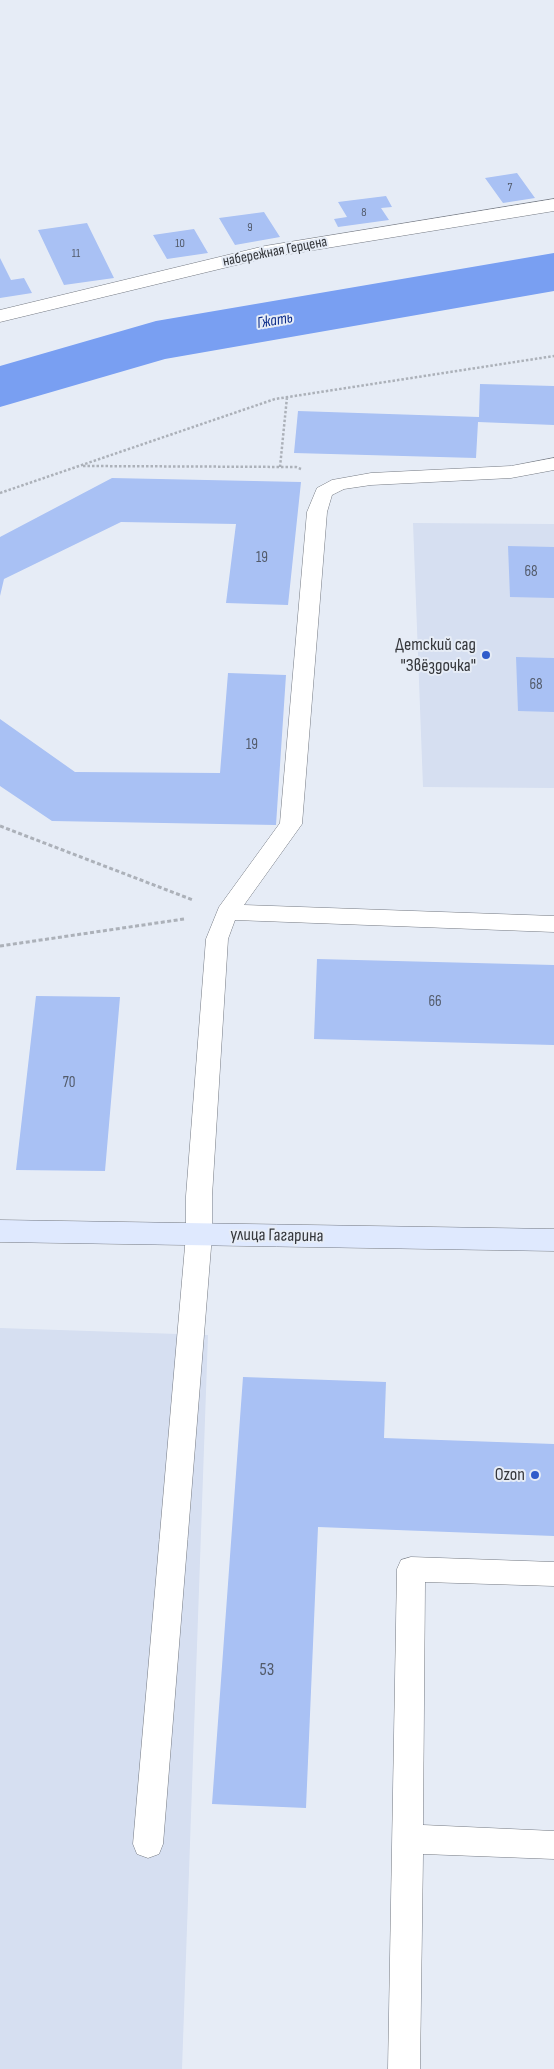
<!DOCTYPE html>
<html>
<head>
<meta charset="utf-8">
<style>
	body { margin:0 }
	canvas { display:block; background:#e6ecf6 }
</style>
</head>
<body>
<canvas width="554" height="2069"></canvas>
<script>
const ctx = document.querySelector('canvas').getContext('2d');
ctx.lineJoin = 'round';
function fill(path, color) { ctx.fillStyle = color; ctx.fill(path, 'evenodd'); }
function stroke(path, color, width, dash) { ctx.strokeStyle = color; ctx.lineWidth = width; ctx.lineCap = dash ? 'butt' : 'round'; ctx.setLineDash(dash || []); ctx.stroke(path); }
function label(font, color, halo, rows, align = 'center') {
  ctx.font = font + ' "Sofia Sans Condensed",sans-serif'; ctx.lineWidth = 4; ctx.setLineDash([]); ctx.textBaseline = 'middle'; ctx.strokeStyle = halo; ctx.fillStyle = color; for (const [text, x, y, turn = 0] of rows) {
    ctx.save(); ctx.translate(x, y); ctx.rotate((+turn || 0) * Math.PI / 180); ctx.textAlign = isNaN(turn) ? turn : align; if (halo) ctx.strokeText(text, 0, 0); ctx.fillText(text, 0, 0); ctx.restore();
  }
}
const built = new Path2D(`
	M413,523L554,524V788L423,787Z
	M0,1328L208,1335L182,2069H0Z`);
const river = new Path2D(`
	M554,253V291L165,359L0,407V366L156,321Z`);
const building = new Path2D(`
	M517,173L535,198L503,203L485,178Z
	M386,196L392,207L381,208L389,220L338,227L334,219L347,217L338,202Z
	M264,212L280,237L235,245L219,218Z
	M87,223L114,278L64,285L38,230Z
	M194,229L208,253L167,259L153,235Z
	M0,258L11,280L24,278L32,293L0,298Z
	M480,384L554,386V425L478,422L476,458L294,453L298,411L479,417Z
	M112,478L301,482L288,605L226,603L236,524L121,522L4,579L0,596V537Z
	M508,546L554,547V598L510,597Z
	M516,657L554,658V712L518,711Z
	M228,673L286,675L276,825L52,821L0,786V719L75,772L220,773Z
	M317,959L554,965V1045L314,1039Z
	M36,996L120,997L105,1171L16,1170Z
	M243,1377L386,1382L384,1438L554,1444V1536L318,1527L306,1808L212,1804Z`);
const pathFar1 = new Path2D(`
	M83,466L296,467L301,469
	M280,467L287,397
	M0,493L275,399L554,356`);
const path = new Path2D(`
	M0,826L193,900
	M0,946L184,919`);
const lane = new Path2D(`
	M554,458V470L511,478L371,485L344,489L332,495L327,512L302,824L244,905L554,916V932L235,920L228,939L212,1196V1235L163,1844L159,1854L148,1858L137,1854L133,1844L186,1235V1196L206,939L219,907L280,823L307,512L317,488L332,480L371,473L511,466Z
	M411,1557L554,1562V1586L425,1582L423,1825L554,1831V1859L423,1854L420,2069H388L397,1569L401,1560Z`);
const street = new Path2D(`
	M554,199V211L265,258L0,322V310L265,246Z`);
const secondary = new Path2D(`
	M0,1220L554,1229V1251L0,1242Z`);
const markers = [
	[486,655,5,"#2f5bca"],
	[535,1475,5,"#2f5bca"]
];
const farNumbernames = [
	["7",510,188],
	["8",364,213],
	["9",250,228],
	["10",180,244],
	["11",76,254]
];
const farStreetnames = [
	["набережная Герцена",275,252,-11]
];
const numberNames = [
	["19",262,558],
	["68",531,572],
	["68",536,685],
	["19",252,745],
	["66",435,1002],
	["70",69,1083]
];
const farWaternames = [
	["Гжать",275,321,-10]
];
const poiNames = [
	["Детский сад",476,645],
	["\"Звёздочка\"",476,666],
	["Ozon",525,1475]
];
const streetNames = [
	["улица Гагарина",277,1236,1]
];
const nearNumbernames = [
	["53",267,1670]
];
fill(built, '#d6dff1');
fill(river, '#799ff2');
fill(building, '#a9c1f4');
stroke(lane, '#757a83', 1);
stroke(street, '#757a83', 1);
stroke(secondary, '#757a83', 1);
stroke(pathFar1, '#acb1b9', 2.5, [2.5, 2]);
stroke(path, '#acb1b9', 3, [4, 2.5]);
fill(lane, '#fff');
fill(street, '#fff');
fill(secondary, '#dfe9fe');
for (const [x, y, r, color] of markers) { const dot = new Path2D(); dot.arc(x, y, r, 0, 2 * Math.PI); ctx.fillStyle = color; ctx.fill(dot); stroke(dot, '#e6ecf6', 2); }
label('12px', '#525a69', null, farNumbernames);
label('15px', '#35373b', '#e6ecf6', farStreetnames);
label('15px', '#525a69', null, numberNames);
label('italic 16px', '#0d2d8a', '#e6ecf6', farWaternames);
label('18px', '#35373b', '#e6ecf6', poiNames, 'right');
label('18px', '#35373b', '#e6ecf6', streetNames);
label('18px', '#525a69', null, nearNumbernames);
</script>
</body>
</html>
